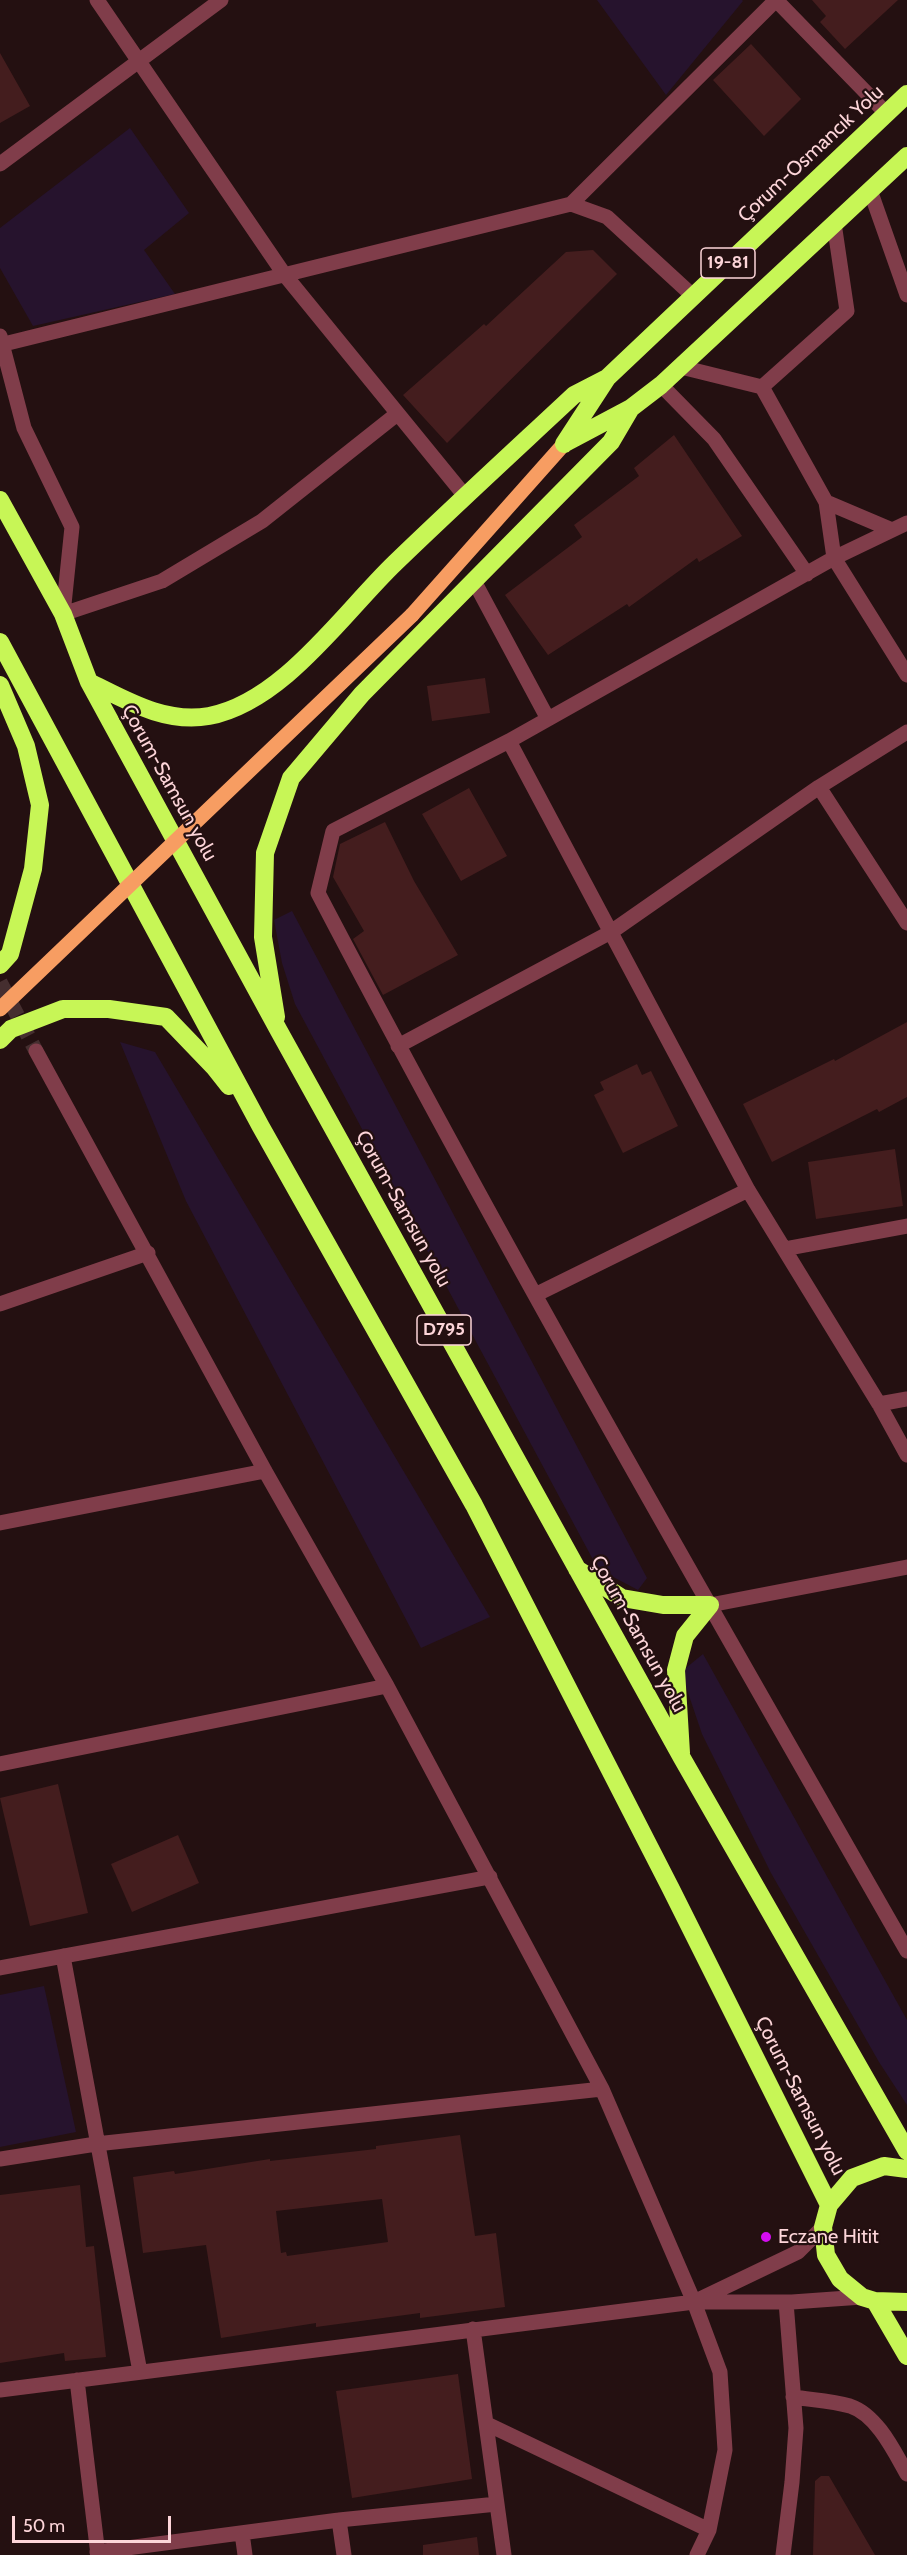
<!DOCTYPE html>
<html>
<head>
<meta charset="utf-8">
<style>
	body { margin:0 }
	#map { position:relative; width:907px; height:2555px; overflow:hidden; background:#241011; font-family:Cabin,sans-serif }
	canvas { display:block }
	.scale { position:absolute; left:12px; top:2516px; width:159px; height:27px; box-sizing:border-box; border:3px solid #fdd5d9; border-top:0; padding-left:8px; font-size:18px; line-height:21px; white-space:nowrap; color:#fdd5d9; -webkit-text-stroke:4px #241011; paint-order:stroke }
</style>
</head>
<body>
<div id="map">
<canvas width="907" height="2555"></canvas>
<div class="scale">50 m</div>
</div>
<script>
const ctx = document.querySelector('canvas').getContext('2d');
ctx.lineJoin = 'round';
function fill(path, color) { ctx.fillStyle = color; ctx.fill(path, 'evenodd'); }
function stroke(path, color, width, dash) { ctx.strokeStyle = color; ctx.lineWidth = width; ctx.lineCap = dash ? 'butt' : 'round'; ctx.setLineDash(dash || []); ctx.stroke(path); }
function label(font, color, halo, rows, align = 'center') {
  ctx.font = font + ' Cabin,sans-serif'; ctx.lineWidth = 4.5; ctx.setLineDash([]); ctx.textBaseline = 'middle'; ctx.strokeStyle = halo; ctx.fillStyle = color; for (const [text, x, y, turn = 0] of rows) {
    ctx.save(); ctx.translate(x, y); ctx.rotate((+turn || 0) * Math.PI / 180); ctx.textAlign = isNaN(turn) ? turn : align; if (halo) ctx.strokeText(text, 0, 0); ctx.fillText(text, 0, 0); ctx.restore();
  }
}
const green = new Path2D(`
	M597,0H742L743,1L666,95Z
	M130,128L189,213L144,250L175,294L33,326L0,268V228Z
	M292,911L647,1578L638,1590L598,1569L295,1004L282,963L274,920Z
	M120,1042L155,1052L490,1617L421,1648L186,1201Z
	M703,1654L907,2020V2105L879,2062L771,1873L702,1734L681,1672Z
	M44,1986L76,2132L0,2147V1995Z`);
const building = new Path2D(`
	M812,0H898L845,49L820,22L826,16Z
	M751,44L801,99L764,136L713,80Z
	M0,53L30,106L0,123Z
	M593,250L617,274L447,443L403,395L484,324L486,326L566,252Z
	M674,435L742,536L699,562L697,558L629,607L627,604L548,655L505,595L582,537L574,525L639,476L634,468Z
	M485,678L490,713L432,721L427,686Z
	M469,788L507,856L461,881L422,814Z
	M385,822L414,881L458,955L383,995L353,939L364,931L333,877L340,844Z
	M907,1022V1097L879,1112L877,1109L772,1162L743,1104L834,1059L835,1061Z
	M637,1064L642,1075L651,1071L678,1126L623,1153L594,1095L604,1090L600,1082Z
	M895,1149L903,1206L816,1219L808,1162Z
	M58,1784L88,1913L30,1926L0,1798Z
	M178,1835L199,1883L132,1912L111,1864Z
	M460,2135L475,2236L496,2233L505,2307L420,2318V2313L316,2327V2323L221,2338L206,2245L143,2253L133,2177L174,2171L175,2174L270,2159V2161L376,2149V2146ZM382,2199L388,2242L287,2256L286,2252L281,2253L276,2211Z
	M80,2185L86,2247L94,2246L106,2357L65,2361L64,2353L0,2363V2195Z
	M458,2374L472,2479L352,2498L336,2391Z
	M821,2476H829L875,2555H813L815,2481Z
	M477,2537L479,2555H423V2545Z`);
const minorTunnel = new Path2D(`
	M0,982L36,1051`);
const minor = new Path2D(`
	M97,0L284,274L465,496
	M776,0L886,113
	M0,164L221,0
	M870,190L907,295
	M571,204L607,217L693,296
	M0,336L24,428L72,527L63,614L162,581L262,521L397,414
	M4,344L571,204L776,0
	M681,367L762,387L847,311L834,223
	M661,385L714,439L807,574
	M762,387L826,502L892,530
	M826,502L834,558L907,675
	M907,523L834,558L509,741L333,831L318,893C505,1251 707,1601 907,1951
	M474,581L548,719
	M509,741L748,1190L879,1404L907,1455
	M819,787L907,923
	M398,1046L611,932L819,787L907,732
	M36,1051L265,1471L387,1686L602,2089L694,2302L720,2372L725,2450L709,2530L697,2555
	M784,1249L907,1226
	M535,1295L748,1190
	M0,1304L148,1253
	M879,1404L907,1399
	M0,1523L265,1471
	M710,1605L907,1567
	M0,1764L387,1686
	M63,1956L140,2372
	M0,1968L490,1877
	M0,2159L96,2144L602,2089
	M700,2299L798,2252L823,2227
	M473,2329L504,2555
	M77,2380L98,2555
	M0,2390L694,2302H792L862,2297
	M793,2397C812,2400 832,2401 850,2406C877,2415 894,2451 907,2474
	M487,2424L709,2530
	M339,2520L344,2555
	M242,2533L245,2555
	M97,2552L339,2520L497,2504
	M783,2555L792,2482L796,2428L786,2302`);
const major = new Path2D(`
	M412,615L564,444`);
const highway = new Path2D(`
	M565,443L631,408L661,385L907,156
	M564,444L607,378L907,94
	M0,500L63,614L89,682L279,1031L682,1758L907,2151
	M0,642L261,1127L474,1505L670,1887L829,2205
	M89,682C126,700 165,724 209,716C283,702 343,613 395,563C454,506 514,451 574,395L607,378
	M0,685L26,746L40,805L33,869L10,954L0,965
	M276,1017L263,937L265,853L291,778L362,694L611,442L631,408
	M0,1040L11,1029L63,1009H109L166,1017L214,1067L229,1086
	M577,1569L622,1598L663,1605H710
	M681,1753L676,1670L685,1636L710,1605
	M907,2169L884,2166L852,2178L829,2205L823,2227L826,2255L840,2279L862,2297L875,2301L907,2302
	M875,2301L907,2356`);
const majorBridge = new Path2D(`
	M0,1009L412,615`);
const markers = [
	[766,2237,6,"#d40df1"]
];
const shields = [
	[728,263,54],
	[444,1330,54]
];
const shieldNames = [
	["19-81",728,263],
	["D795",444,1330]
];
const streetNames = [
	["Çorum-Osmancık Yolu",811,154,-43],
	["Çorum-Samsun yolu",169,783,61],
	["Çorum-Samsun yolu",403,1209,61],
	["Çorum-Samsun yolu",638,1634,61],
	["Çorum-Samsun yolu",800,2096,63]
];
const poiNames = [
	["Eczane Hitit",778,2237]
];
fill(green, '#26132d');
fill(building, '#441d1e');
stroke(minorTunnel, '#452e2f', 15, [15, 8]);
stroke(minor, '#803d4a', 15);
stroke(major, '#f79d62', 15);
stroke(highway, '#c7f656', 18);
stroke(majorBridge, '#f79d62', 15);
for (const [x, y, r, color] of markers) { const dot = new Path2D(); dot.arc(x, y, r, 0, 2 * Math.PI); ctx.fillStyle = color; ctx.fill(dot); stroke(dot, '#241011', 2); }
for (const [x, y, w] of shields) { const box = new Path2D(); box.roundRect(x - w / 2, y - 15, w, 30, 4.5); ctx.fillStyle = '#241011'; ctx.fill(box); stroke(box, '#fdd5d9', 1.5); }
label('bold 18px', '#fdd5d9', null, shieldNames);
label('20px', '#fdd5d9', '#241011', streetNames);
label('20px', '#fdd5d9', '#241011', poiNames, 'left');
</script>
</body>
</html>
